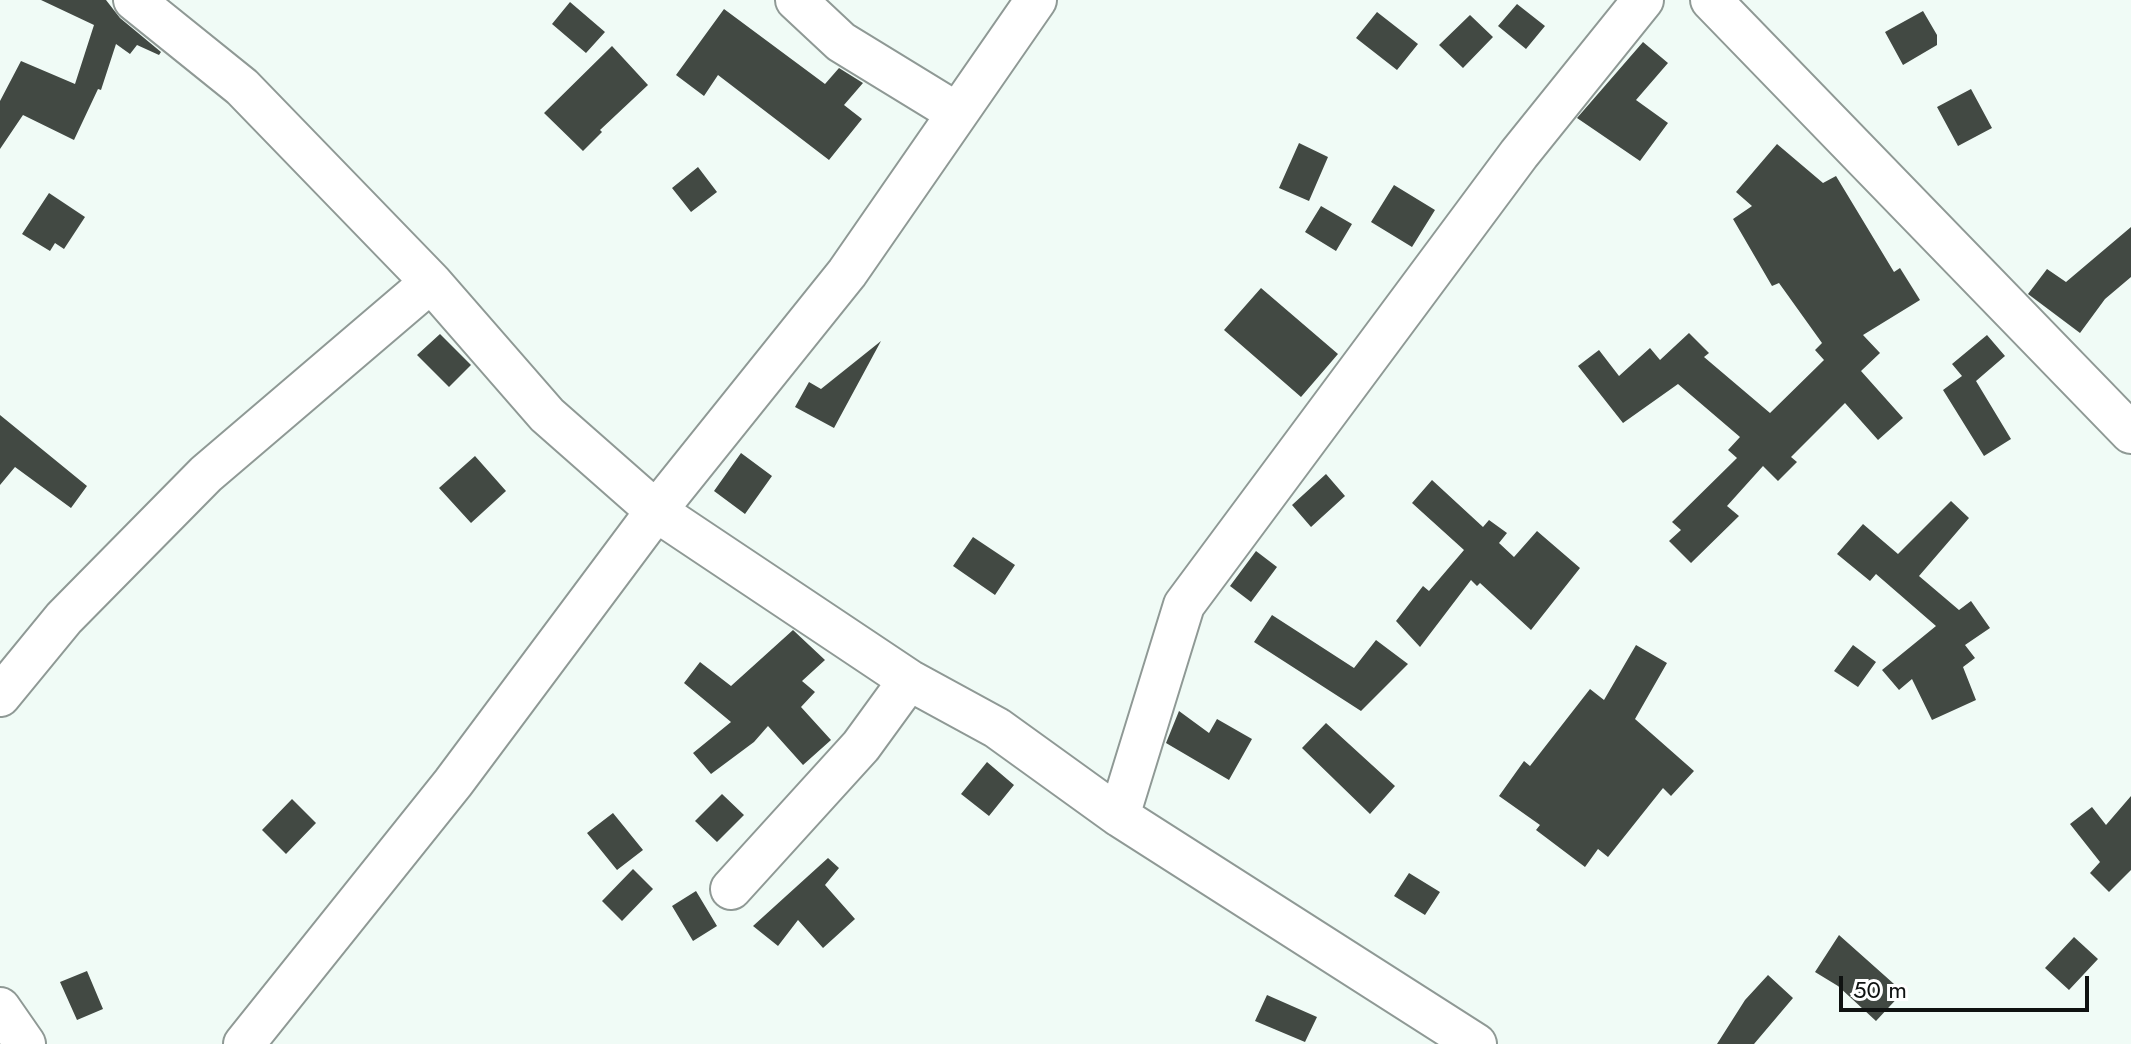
<!DOCTYPE html>
<html>
<head>
<meta charset="utf-8">
<style>
	body { margin:0 }
	#map { position:relative; width:2131px; height:1044px; overflow:hidden; background:#f0fbf6; font-family:Jost,sans-serif }
	canvas { display:block }
	.scale { position:absolute; left:1839px; top:976px; width:250px; height:36px; box-sizing:border-box; border:4px solid #0f1211; border-top:0; padding-left:10px; font-size:24px; line-height:28px; white-space:nowrap; color:#0f1211; -webkit-text-stroke:6px #fff; paint-order:stroke }
</style>
</head>
<body>
<div id="map">
<canvas width="2131" height="1044"></canvas>
<div class="scale">50 m</div>
</div>
<script>
const ctx = document.querySelector('canvas').getContext('2d');
ctx.lineJoin = 'round';
function fill(path, color) { ctx.fillStyle = color; ctx.fill(path, 'evenodd'); }
function stroke(path, color, width, dash) { ctx.strokeStyle = color; ctx.lineWidth = width; ctx.lineCap = dash ? 'butt' : 'round'; ctx.setLineDash(dash || []); ctx.stroke(path); }
const building = new Path2D(`
	M41,0H106L120,18L161,52L159,55L137,45L130,54L116,44L101,90L98,89L74,140L23,115L0,149V101L21,61L75,84L94,25Z
	M570,2L605,32L586,53L552,24Z
	M1517,4L1545,26L1526,49L1498,26Z
	M724,9L825,84L839,68L863,83L844,105L862,119L829,160L718,75L704,96L676,75Z
	M1923,11L1937,35V45L1903,65L1885,32Z
	M1377,12L1418,44L1397,70L1356,38Z
	M1470,15L1493,37L1463,68L1439,45Z
	M1643,42L1668,63L1636,100L1668,123L1640,161L1577,118Z
	M612,46L648,85L600,130L602,132L583,151L544,113Z
	M1971,89L1992,128L1958,146L1937,107Z
	M1299,143L1328,157L1309,201L1279,188Z
	M1777,144L1823,183L1836,176L1894,272L1900,268L1920,300L1863,335L1880,353L1861,371L1903,418L1878,440L1845,403L1791,457L1797,462L1778,481L1763,466L1727,506L1739,516L1691,563L1669,541L1681,530L1672,522L1737,458L1728,450L1740,437L1678,384L1623,423L1578,366L1599,350L1619,376L1650,348L1660,360L1689,333L1709,353L1704,357L1770,413L1824,360L1815,350L1822,343L1779,283L1772,286L1733,219L1752,206L1736,192Z
	M698,167L717,192L691,212L672,188Z
	M1394,185L1435,210L1412,247L1371,222Z
	M49,193L85,217L64,249L55,243L50,251L22,234Z
	M1321,206L1352,224L1336,251L1305,232Z
	M2131,227V277L2105,299L2080,333L2028,294L2047,269L2066,282Z
	M1261,288L1338,354L1301,397L1224,330Z
	M440,334L471,365L449,387L417,355Z
	M1987,335L2005,356L1976,381L2011,439L1984,456L1943,390L1962,376L1952,364Z
	M881,341L834,428L795,407L809,382L821,389Z
	M0,415L87,486L71,508L15,467L0,485Z
	M741,453L772,476L745,514L714,491Z
	M475,456L506,491L471,523L439,488Z
	M1326,474L1345,496L1311,527L1292,505Z
	M1432,480L1483,527L1489,520L1507,533L1499,543L1514,557L1537,531L1580,568L1531,630L1480,583L1477,586L1471,580L1420,647L1396,621L1423,586L1429,591L1464,550L1412,503Z
	M1951,501L1969,518L1919,576L1959,610L1971,601L1990,628L1965,645L1975,658L1963,667L1976,700L1932,720L1912,679L1899,690L1882,670L1936,626L1876,574L1870,581L1837,554L1863,524L1898,554Z
	M973,537L1015,565L995,595L953,566Z
	M1256,551L1277,567L1251,602L1230,586Z
	M1272,615L1354,668L1376,640L1408,664L1361,711L1254,642Z
	M793,630L825,660L802,681L815,692L801,707L831,740L803,765L768,726L754,742L711,774L693,753L731,722L684,683L700,662L731,686Z
	M1636,645L1667,663L1635,719L1694,771L1671,796L1663,788L1608,857L1598,849L1585,867L1536,830L1540,825L1499,796L1524,761L1530,766L1590,689L1604,700Z
	M1853,645L1876,662L1858,687L1834,671Z
	M1179,711L1209,733L1217,719L1252,739L1229,780L1166,743Z
	M1326,723L1395,786L1370,814L1302,748Z
	M987,762L1014,785L989,816L961,794Z
	M722,794L744,815L717,842L695,821Z
	M2131,796V870L2109,892L2090,873L2100,862L2070,824L2092,807L2106,825Z
	M292,799L316,823L286,854L262,830Z
	M613,813L643,850L617,870L587,833Z
	M828,858L839,868L825,885L855,919L823,948L798,920L778,946L753,926Z
	M633,869L653,889L622,921L602,901Z
	M1409,873L1440,892L1425,915L1394,896Z
	M696,891L717,926L693,941L672,906Z
	M1839,935L1903,992L1876,1021L1838,986L1815,972Z
	M2074,937L2098,959L2069,990L2045,968Z
	M87,971L103,1009L77,1020L60,982Z
	M1768,975L1793,998L1754,1044H1717L1745,1000Z
	M1267,995L1317,1017L1305,1042L1255,1021Z`);
const minor = new Path2D(`
	M134,0L242,87L431,282L547,415L656,511L909,680L997,728L1119,816L1476,1044
	M796,0L841,42L957,113
	M1711,0L2131,433
	M0,696L64,618L206,474L431,282
	M1119,816L1184,605L1519,154L1643,0
	M731,889L861,746L909,680
	M0,1008L25,1044
	M244,1044L453,783L656,511L847,273L1036,0`);
fill(building, '#424943');
stroke(minor, '#8f9995', 44);
stroke(minor, '#fff', 40);
</script>
</body>
</html>
